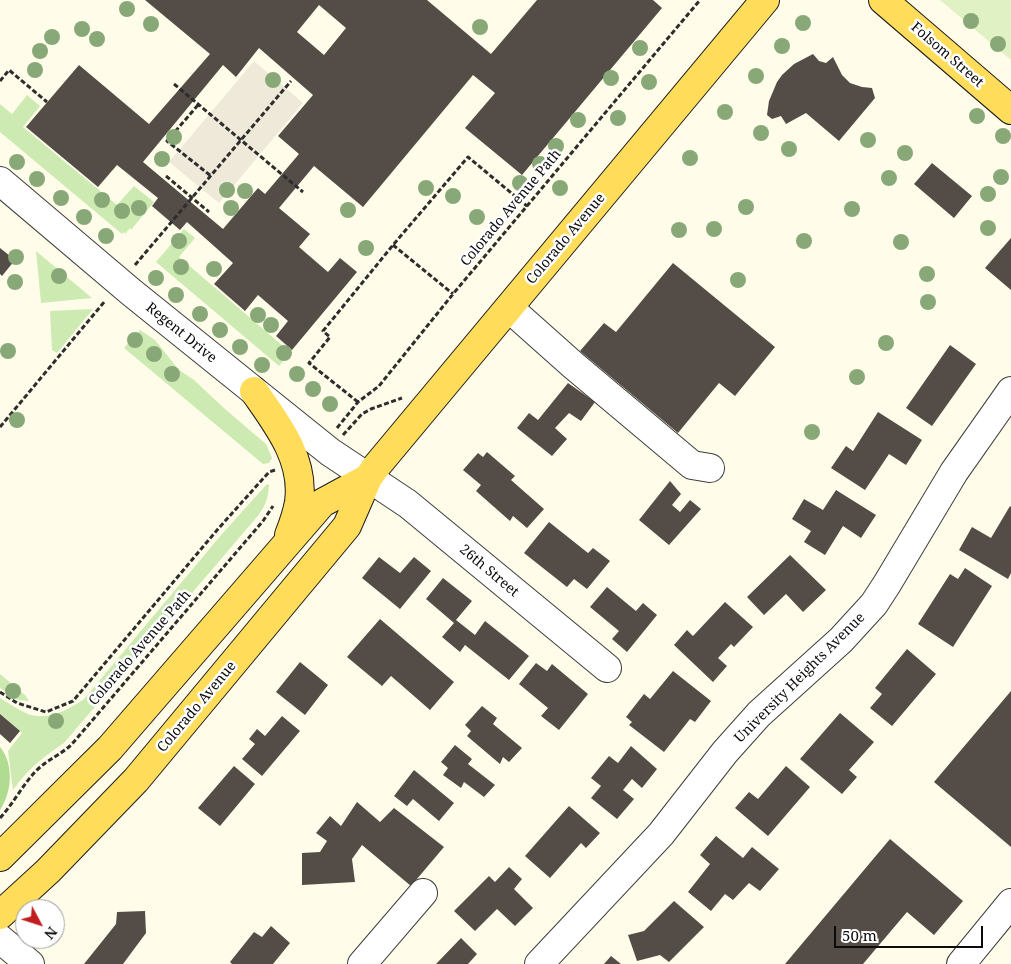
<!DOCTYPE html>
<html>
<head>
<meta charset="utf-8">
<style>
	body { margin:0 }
	#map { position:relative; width:1011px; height:964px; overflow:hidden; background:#fffce9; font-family:"Noto Serif",serif }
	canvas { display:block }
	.north { position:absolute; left:15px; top:899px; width:50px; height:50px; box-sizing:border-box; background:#fff; border:1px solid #9d9d9d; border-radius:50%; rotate:130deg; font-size:14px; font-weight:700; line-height:20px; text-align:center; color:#0b0b0b }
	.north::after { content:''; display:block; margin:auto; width:18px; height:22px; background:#c01e1f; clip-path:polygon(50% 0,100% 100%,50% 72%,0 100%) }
	.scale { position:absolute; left:834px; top:926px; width:149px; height:22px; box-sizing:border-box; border:2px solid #0b0b0b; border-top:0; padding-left:6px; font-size:15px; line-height:18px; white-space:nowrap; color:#0b0b0b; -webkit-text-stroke:4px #fff; paint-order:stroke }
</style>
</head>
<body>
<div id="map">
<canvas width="1011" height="964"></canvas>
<div class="north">N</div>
<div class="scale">50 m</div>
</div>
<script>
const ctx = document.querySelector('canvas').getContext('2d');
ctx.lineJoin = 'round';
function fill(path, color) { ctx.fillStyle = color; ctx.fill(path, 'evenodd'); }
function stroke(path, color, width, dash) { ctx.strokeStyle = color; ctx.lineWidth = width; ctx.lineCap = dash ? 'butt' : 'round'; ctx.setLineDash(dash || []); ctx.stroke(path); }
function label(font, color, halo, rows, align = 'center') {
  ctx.font = font + ' "Noto Serif",serif'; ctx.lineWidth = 5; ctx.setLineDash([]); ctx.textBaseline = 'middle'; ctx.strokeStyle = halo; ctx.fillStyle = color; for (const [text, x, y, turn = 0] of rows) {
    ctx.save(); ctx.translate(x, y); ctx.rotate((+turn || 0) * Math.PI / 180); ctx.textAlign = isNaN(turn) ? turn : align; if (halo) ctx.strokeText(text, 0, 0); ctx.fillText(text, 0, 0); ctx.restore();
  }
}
const green = new Path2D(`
	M27,95L40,106L23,127L117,205L134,186L154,202L131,230L130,228L125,234L124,232L122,234L0,132V104L12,114Z
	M184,229L195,238L179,257L290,352L279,366L156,262Z
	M36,251L92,298L41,303Z
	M93,309L57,353L52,350L50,311Z
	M140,330L155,340L179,370L194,380L225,409L266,444L272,458L269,463L263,464L124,348Z
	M267,484L269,485C268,499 265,508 256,518L64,743C42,758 29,768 13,790L8,751L22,733L0,714V698C9,703 18,710 28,714C48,721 68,710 84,699L222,534Z
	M0,674L25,695L29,701L18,700L0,688Z`);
const forest = new Path2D(`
	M0,747C14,764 12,792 0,810Z`);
const pitch = new Path2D(`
	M940,0H1011V60Z`);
const plaza = new Path2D(`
	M254,61L303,103L219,203L169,162Z`);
const building = new Path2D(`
	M145,0H427L491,54L537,0H653L662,8L522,175L465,128L495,93L473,75L363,207L314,166L279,208L310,234L299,247L328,272L340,258L357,272L292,350L276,336L288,321L258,295L245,311L214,284L233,263L187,222L180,230L152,206L158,198L117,165L98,187L26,127L79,65L149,124L210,54ZM319,5L346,28L324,55L297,32ZM259,48L313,95L278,136L299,154L265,194L258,188L223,229L143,162L223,65L236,77Z
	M813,54L819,61L826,63L833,57L842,75L850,83L862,87L872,88L875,98L839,141L806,113L786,124L781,116L772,119L767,115L769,101L777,82L782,75L794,64Z
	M932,163L972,196L954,218L914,184Z
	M1011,238V290L985,268Z
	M0,248L15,260L2,276L0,274Z
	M673,263L775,347L735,396L719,383L678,433L580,351L604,323L616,332Z
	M950,345L976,364L932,426L906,408Z
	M568,383L595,402L581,421L569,413L555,428L567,439L552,456L517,428L529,413L538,420Z
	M878,412L922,440L906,465L889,454L865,490L831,468L846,446L853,451Z
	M487,452L515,476L511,480L544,509L527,528L513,516L510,521L476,491L481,485L463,470L478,453L483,457Z
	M670,481L681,494L672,505L680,512L690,500L701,509L669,545L639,520Z
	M836,490L876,515L861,538L843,526L825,555L804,542L811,531L792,519L804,499L823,510Z
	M1010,506L1011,507V573L1008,579L959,550L972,527L991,538Z
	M549,522L588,553L593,548L610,561L587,589L574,579L567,587L524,553Z
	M790,555L826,590L803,612L786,594L764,615L747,597Z
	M379,557L400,573L414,557L431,571L400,609L362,578Z
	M965,568L992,586L953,647L918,624L950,574L958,579Z
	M443,578L472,601L456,620L475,635L485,621L529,656L509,680L465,645L460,652L442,637L454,623L426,599Z
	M607,587L636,611L643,603L657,615L627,652L612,639L619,631L590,607Z
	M725,602L753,627L734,647L731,644L718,658L727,666L713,682L674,645L687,630L693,636Z
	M380,619L454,682L430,710L391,676L382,686L347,657Z
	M907,649L936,674L892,726L870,708L882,694L875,688Z
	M300,662L328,685L305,715L276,692Z
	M536,663L547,671L552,664L588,694L559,730L541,716L548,708L519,684Z
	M673,671L711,701L695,722L690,719L664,752L629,725L632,722L626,717L644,694L650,699Z
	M1011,691V847L934,782Z
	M482,706L497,718L493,724L522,748L509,762L503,757L500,764L467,736L471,731L465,725Z
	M840,713L874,742L849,770L857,777L842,794L800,759Z
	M0,714L20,731L10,743L0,734Z
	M282,716L300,731L262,776L242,759L255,744L249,739L257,729L265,736Z
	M455,745L472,759L468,764L495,785L484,797L464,782L461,788L443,775L448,768L441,762Z
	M631,746L657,769L642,788L632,779L623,790L634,799L617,819L591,798L601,786L591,778L609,756L618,763Z
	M234,766L255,784L220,826L198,808Z
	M786,766L810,787L768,836L735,808L749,792L758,799Z
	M414,770L454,803L439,821L413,799L407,806L394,796Z
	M357,802L380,822L394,808L444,847L411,886L362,845L352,859L355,882L302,885V853L320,852L327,841L316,833L330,816L341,826Z
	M569,806L600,833L586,848L581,843L550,878L525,856Z
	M716,836L743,858L752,847L779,869L760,891L749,883L733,900L725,894L711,911L688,892L710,864L700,855Z
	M890,839L963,901L934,935L907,912L863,964H785Z
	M509,867L522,879L514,889L533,908L515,926L497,909L475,931L454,911L489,876L495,882Z
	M674,901L704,927L669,962L660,955L637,961L628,935L644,931Z
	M145,911L146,933L123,964H84L116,924L117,912Z
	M271,926L290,943L273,964H232L230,962L254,932L262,937Z
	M461,938L477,954L468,964H436Z
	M611,956L621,964H604Z`);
const path = new Path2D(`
	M0,81L9,70L47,102
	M174,84L303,192
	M198,105L167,141L211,176
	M166,176L209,212
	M393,245L453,294
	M135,265L291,81
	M358,402L309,363L330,337L323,331L393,245L468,157L527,206
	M0,427L105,301
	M337,428L358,402L379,386L453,294L700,0
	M343,435L362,414L371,409L402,398
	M0,692L17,703L46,712L73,701L218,529L269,472L275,470
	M0,818C13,804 22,786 35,772C46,760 61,755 72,744L263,521L273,506`);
const minor = new Path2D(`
	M0,181L131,292L254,391L330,452L408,504L607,668
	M509,308L573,365L692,465L710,468
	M0,939L30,964
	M362,964L423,893
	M539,964L661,834L725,752L759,714L841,640L874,604L887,584L954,472L1011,391
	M961,964L1011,903`);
const major = new Path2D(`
	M883,0L1011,110
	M254,391C277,424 305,459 299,502C297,514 293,525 289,535
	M0,857L110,748L322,503L368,478
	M0,915L48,871L136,780L347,526L368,478L375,468L765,0`);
const trees = [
	[127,9],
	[971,21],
	[803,23],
	[151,24],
	[480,27],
	[82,29],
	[52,37],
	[97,39],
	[998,44],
	[782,46],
	[640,48],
	[40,51],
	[35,70],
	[756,76],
	[611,78],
	[273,80],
	[649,82],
	[725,112],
	[977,116],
	[618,118],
	[578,120],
	[761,133],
	[1003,136],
	[174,137],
	[868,140],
	[556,146],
	[789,149],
	[905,153],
	[690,158],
	[162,159],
	[17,162],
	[540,164],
	[1001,177],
	[889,178],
	[37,179],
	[520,183],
	[426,188],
	[560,188],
	[227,190],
	[245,191],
	[988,194],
	[453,196],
	[61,198],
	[102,200],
	[746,207],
	[139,208],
	[231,208],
	[852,209],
	[348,210],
	[122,211],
	[84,217],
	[477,217],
	[988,228],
	[714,229],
	[679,230],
	[106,236],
	[179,241],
	[804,241],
	[901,242],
	[366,248],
	[16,257],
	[181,267],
	[214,269],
	[927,274],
	[59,276],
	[156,278],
	[738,280],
	[15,282],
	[176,295],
	[928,302],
	[200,314],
	[258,315],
	[271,325],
	[220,330],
	[135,340],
	[886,343],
	[240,347],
	[8,351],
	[284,353],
	[154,354],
	[262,365],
	[172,374],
	[297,374],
	[857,377],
	[313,389],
	[330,404],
	[17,420],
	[812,432],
	[13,691],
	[56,721]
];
const streetNames = [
	["Folsom Street",947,55,41],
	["Colorado Avenue Path",511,208,-50],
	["Colorado Avenue",566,239,-50],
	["Regent Drive",181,333,39],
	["26th Street",489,571,40],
	["Colorado Avenue Path",140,648,-49],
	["University Heights Avenue",800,678,-45],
	["Colorado Avenue",197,707,-50]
];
fill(green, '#cdeab2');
fill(forest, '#afdc91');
fill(pitch, '#e0f1c4');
fill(plaza, '#eee9d9');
fill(building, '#544d47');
stroke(minor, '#3e3e3e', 30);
stroke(major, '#1c1c1c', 30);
stroke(path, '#2d2d2d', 3, [5, 2.5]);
stroke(minor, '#fff', 28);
stroke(major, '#ffdd5a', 28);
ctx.fillStyle = '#88a977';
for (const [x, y] of trees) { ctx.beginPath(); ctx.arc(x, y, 8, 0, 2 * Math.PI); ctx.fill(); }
label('14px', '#0b0b0b', '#fff', streetNames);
</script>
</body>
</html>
